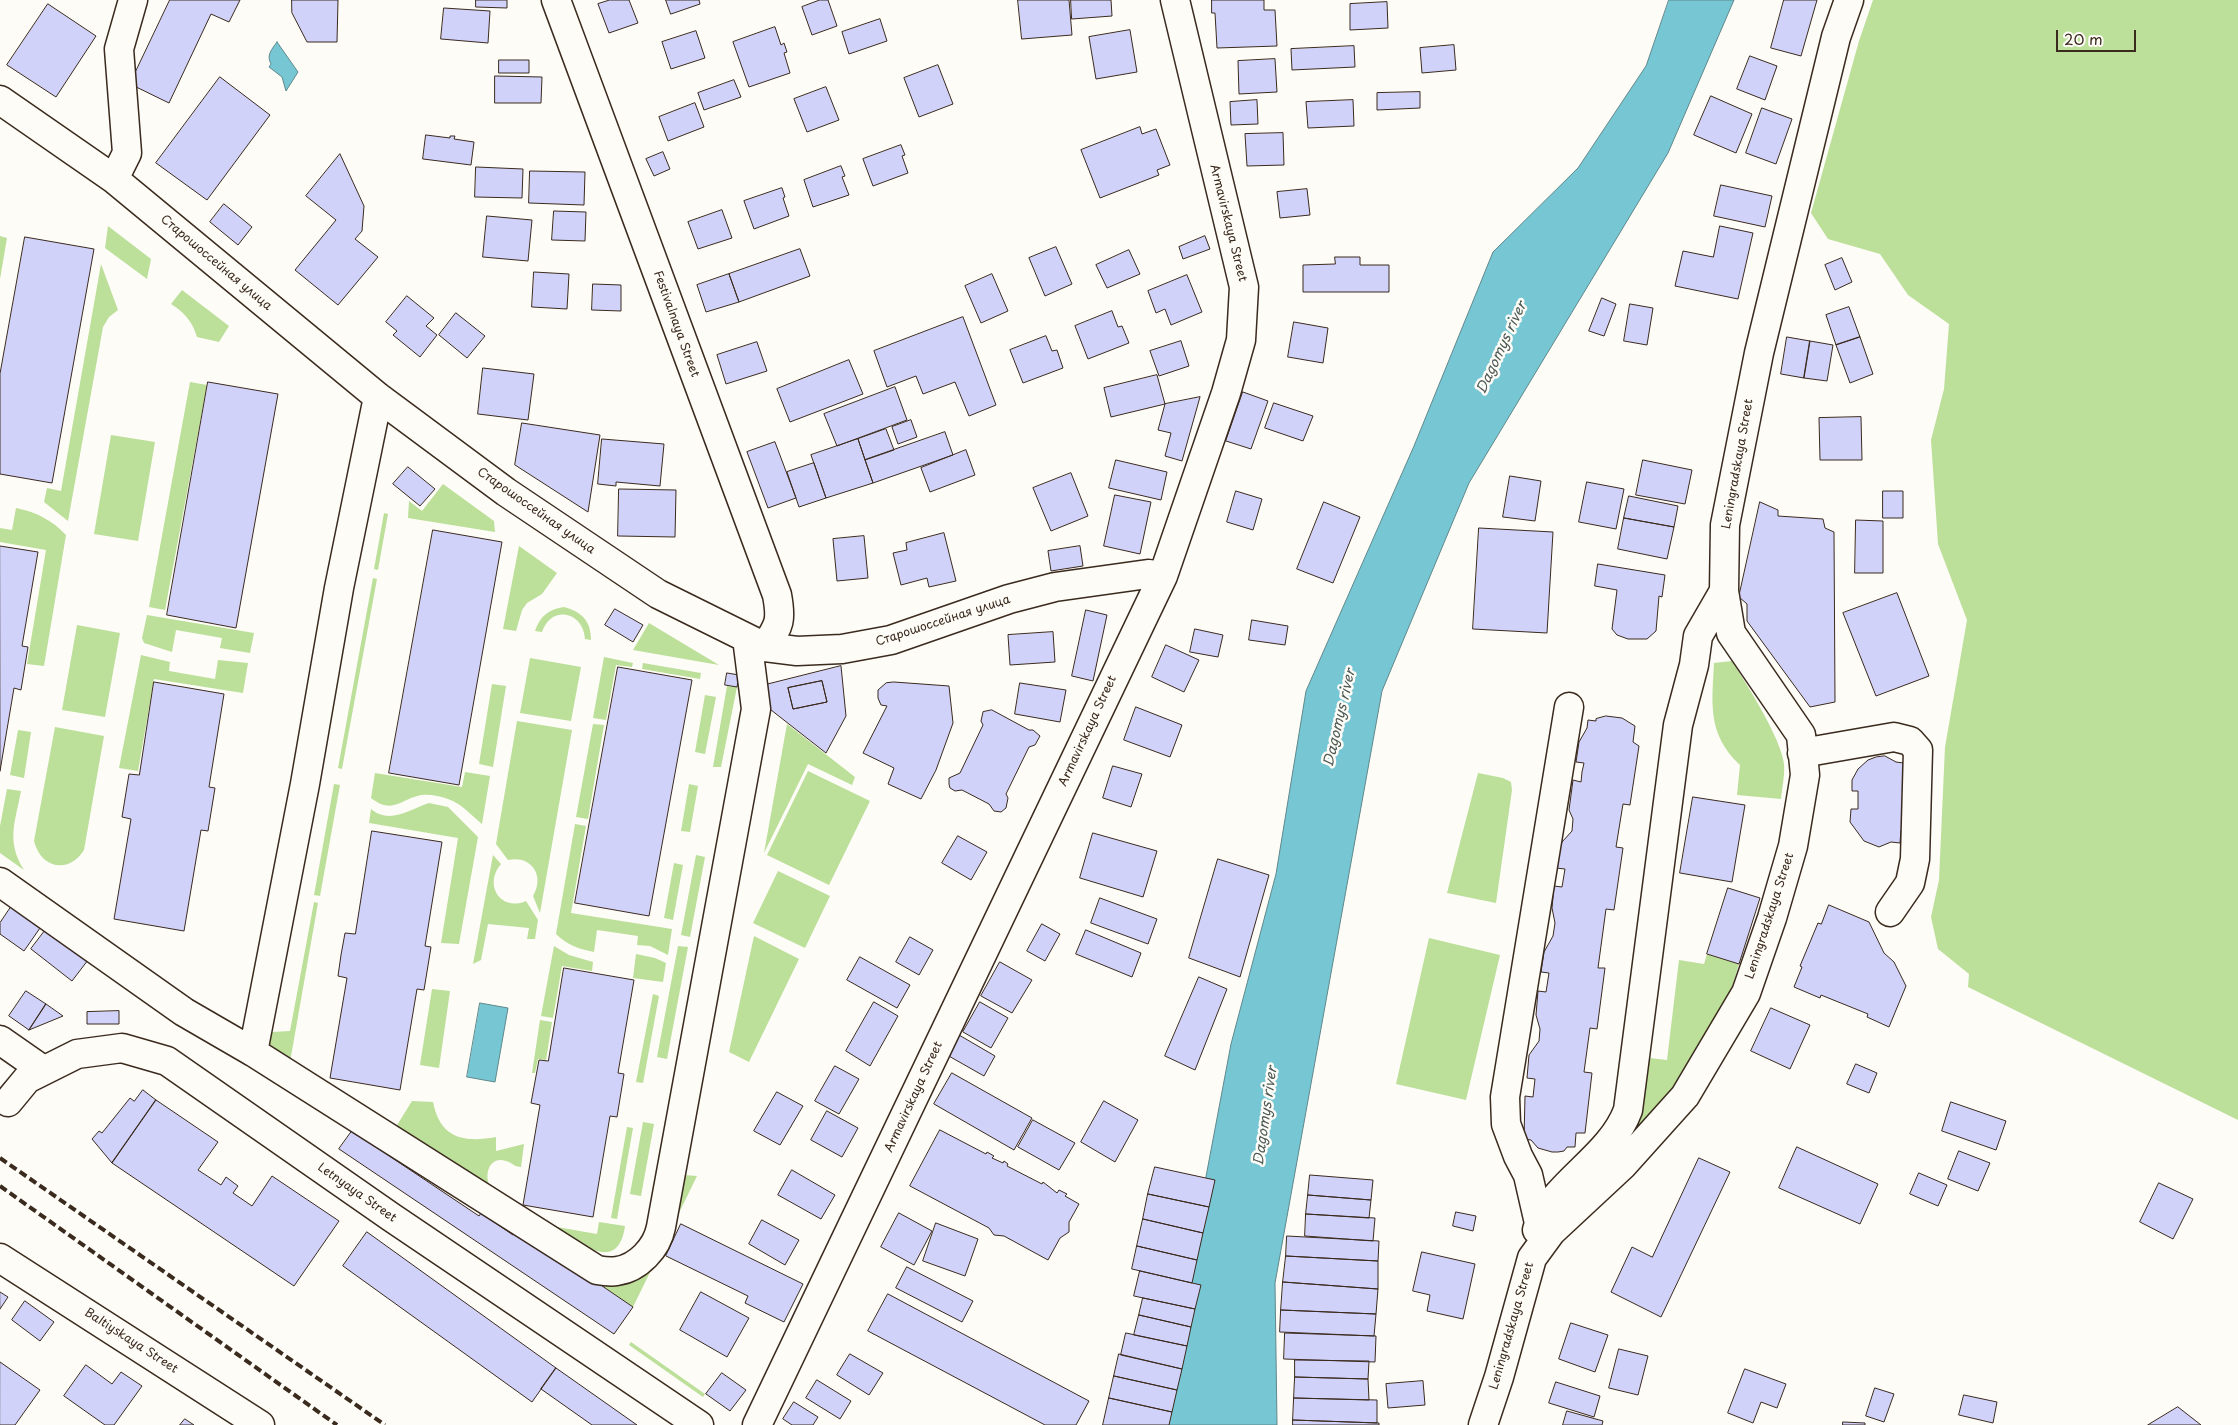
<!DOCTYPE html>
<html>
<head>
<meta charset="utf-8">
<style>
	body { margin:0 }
	#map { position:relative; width:2238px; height:1425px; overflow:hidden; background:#fdfcf7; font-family:"Playpen Sans",sans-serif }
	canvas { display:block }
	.scale { position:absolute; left:2056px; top:30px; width:80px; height:22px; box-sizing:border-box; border:2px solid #3b2a1e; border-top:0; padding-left:6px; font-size:15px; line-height:18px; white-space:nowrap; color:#3b2a1e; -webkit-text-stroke:4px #fdfcf7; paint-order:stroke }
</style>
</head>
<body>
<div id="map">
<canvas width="2238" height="1425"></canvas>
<div class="scale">20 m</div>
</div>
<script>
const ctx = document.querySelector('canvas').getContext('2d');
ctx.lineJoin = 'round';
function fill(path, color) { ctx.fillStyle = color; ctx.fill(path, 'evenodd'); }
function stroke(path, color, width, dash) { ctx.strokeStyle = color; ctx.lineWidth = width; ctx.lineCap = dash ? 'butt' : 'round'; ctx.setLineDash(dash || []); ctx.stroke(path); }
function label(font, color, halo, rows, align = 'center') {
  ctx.font = font + ' "Playpen Sans",sans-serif'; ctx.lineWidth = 5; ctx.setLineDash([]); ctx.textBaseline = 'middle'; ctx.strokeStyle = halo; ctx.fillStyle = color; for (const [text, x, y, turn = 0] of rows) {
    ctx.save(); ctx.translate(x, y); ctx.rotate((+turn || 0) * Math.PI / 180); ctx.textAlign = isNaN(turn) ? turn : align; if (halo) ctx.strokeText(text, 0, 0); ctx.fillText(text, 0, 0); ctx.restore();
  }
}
const green = new Path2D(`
	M1873,0H2238V1120L1968,987L1969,974L1938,949L1931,917L1939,880L1945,747L1967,620L1938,544L1931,440L1944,389L1949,324L1908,295L1880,254L1828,239L1811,213L1859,41Z
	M108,226L151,259L147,279L105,248Z
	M0,236L7,238L0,279Z
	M101,264L118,310L109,317L103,327L68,521L44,502L47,488L61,491Z
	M182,290L229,326L219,342L197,337C192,321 185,313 171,304Z
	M190,382L207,385L165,610L149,607Z
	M111,435L155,442L138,541L94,534Z
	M443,484L494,521L495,532L408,518L409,501L422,511Z
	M16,508C36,512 52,520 66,535L44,666L27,664L46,550L0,542V528L12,530Z
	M384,513L388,514L378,570L374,569Z
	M519,546L557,573L542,594L527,603L522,610L516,631L503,629Z
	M373,578L377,579L342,769L338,768Z
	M564,607C582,612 591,621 591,640L585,639C583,611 551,605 542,632L535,631C540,616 549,609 564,607Z
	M147,615L254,633L250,653L220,648L222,638L176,630L172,652L144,643L142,638Z
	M649,623L719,665L633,650Z
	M77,625L120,633L105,717L62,710Z
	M141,655L170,662L169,671L215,679L218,660L248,663L243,693L154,679L138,771L119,768Z
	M604,657L633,663L632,667L616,665L606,720L593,718Z
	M530,658L581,667L571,721L520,713Z
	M1732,661C1747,685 1781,738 1784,764C1785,775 1782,788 1781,799L1737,795L1740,765C1707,734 1712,704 1714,663Z
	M643,663L701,673L700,679L642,669Z
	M492,684L506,686L493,767L479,764Z
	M727,686L737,687L721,767H713Z
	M705,695L716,697L705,754L695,752Z
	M517,721L572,730L540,913L533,896C545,876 532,855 508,860L496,844Z
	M593,724L604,725L588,819L576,817Z
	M787,724L855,777L852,785L808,764L764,853Z
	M55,727L104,736L84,850C69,874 41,869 34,841Z
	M18,730L31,732L24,778L10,775Z
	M808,771L870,801L829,885L767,855Z
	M465,772L490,776L482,824C472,816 461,803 448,799C440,796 430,794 421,795C401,799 393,815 371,798L375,773L462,787Z
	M1478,773L1503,778L1511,782L1512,790L1496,903L1447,893Z
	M334,784L340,785L320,896L314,895Z
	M689,784L698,786L690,832L681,831Z
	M7,789L21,791C15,823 6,841 24,870L0,853V826Z
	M429,803L448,807L478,837L459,944L441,943L458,838L369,823L371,809C390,825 410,809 429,803Z
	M575,824L586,826L571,913L672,929L668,955L650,946L637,945L638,936L597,930L594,952C579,949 567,945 556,934Z
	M493,855L501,864C483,885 501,912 526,901L538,920L535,939H527L529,928L488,924L481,960L473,964Z
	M696,855L705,857L690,937L681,935Z
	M674,863L683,865L673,920L664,918Z
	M778,871L830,896L805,948L753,923Z
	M314,902L318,903L290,1062L267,1046L268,1036L272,1032L290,1031Z
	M754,936L799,959L749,1062L729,1052Z
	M1429,938L1500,955L1466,1100L1396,1084Z
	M554,946L569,955L593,962L592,971L562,966L553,1018L541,1016Z
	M678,946L688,947L667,1059L657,1057Z
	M636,954L655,958L666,963L663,982L633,978Z
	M1707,954L1739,964L1722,1020L1640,1142H1627L1633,1129L1641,1057L1667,1060L1679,960L1704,964Z
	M432,989L450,991L439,1068L420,1065Z
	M653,994L659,996L643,1083L636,1082Z
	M540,1020L552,1022L546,1060L538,1059L535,1073H532Z
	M412,1101L433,1102C440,1138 463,1143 496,1137V1151L524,1144L521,1167C514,1167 513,1163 506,1161C489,1155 483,1176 491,1188L394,1130Z
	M643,1122L654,1124L641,1196L630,1194Z
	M627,1127L633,1128L617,1219L611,1218Z
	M684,1175L697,1176L633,1307L592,1279L621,1277Z
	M599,1222L625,1226C618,1275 580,1243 557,1227L597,1234Z
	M631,1342L705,1394L703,1397L629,1345Z`);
const water = new Path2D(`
	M1669,0H1734L1668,153L1469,483L1382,691L1275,1283L1277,1425H1163L1195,1235L1231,1044L1276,874L1306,691L1414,446L1493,252L1578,168L1646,66Z
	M277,42L298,72L286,91L282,77L269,67L271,64C266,55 272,49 277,42Z
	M480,1003L508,1008L495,1082L467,1077Z`);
const building = new Path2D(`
	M170,0H240L229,22L211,14L169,103L130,84Z
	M292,0H338L337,42H307L292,13Z
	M476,0H507V8L476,7Z
	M610,0H629L638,23L609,33L598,4Z
	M666,0H699L700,4L671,14Z
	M820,0H828L837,26L812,35L802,7Z
	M1018,0H1069L1072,35L1022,39Z
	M1071,0H1111L1112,16L1072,19Z
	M1212,0H1264V10H1275L1277,46L1217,48L1215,13H1212Z
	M1784,0H1817L1801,56L1771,48Z
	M1387,2L1388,28L1350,30V4Z
	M48,4L96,36L56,97L7,65Z
	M444,8L490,11L488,43L441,39Z
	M880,19L887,41L849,54L842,32Z
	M775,27L781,45L784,43L787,52L784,53L790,73L749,87L733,42Z
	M1130,30L1137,72L1096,79L1089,37Z
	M696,31L705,58L671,69L662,42Z
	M1454,45L1456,70L1422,73L1420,48Z
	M1354,46L1355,67L1292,70L1291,49Z
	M1750,56L1777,66L1765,100L1737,89Z
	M1275,59L1277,92L1239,94L1238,61Z
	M499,60H529V73H499Z
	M938,65L953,104L919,117L904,78Z
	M495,76L542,77L541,103H495Z
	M220,77L270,115L207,200L156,163Z
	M734,80L741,97L704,110L698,93Z
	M826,87L839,120L807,132L794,99Z
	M1420,92V108L1377,110V93Z
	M1711,96L1752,114L1736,153L1694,135Z
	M1257,100L1258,124L1231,125L1230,102Z
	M1353,100L1354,126L1308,128L1306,102Z
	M695,103L704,127L668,141L659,117Z
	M1762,108L1792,119L1776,164L1746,153Z
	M1140,127L1142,134L1156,129L1170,165L1157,170L1159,175L1100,198L1081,150Z
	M1283,133L1284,165L1247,166L1245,134Z
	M426,135L450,138V136H455L454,139L474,142L471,165L423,159Z
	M901,145L905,155L902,156L908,173L873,186L863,159Z
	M663,152L670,169L654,176L646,159Z
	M340,154L364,206L362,231L355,239L378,257L338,305L295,270L336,220L306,196Z
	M841,166L845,176L842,177L849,195L813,207L804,180Z
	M476,167L523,169L522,198L475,197Z
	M530,171L585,172L584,205L529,203Z
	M1721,185L1772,196L1765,227L1714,216Z
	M782,188L785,197L783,198L789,216L754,229L744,201Z
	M1307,189L1310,215L1280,218L1277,192Z
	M224,204L252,227L238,245L210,222Z
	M722,210L732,238L698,249L688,222Z
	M554,211L586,212L585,241L552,240Z
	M487,216L532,220L528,261L483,257Z
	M1720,226L1753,233L1738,299L1675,286L1683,251L1713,257Z
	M1205,236L1210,249L1183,259L1179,247Z
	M25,237L94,249L52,483L0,474V374Z
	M1056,247L1072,284L1045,296L1029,258Z
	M800,249L810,276L739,302L729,274Z
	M1129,250L1140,274L1107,288L1096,265Z
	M1335,257H1360V265H1389V292H1303V265L1335,264Z
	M1842,258L1852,282L1835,290L1825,265Z
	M534,272L569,274L567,309L532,307Z
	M729,274L739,302L706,312L697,285Z
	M992,274L1008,311L981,323L965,286Z
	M1187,275L1202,312L1171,325L1165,309L1156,313L1148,291Z
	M593,284L621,285V311L592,310Z
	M407,296L434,318L426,326L437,335L420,357L393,335L397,331L386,322Z
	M1602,298L1616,304L1604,336L1589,331Z
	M1630,304L1653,308L1647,345L1624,341Z
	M1849,307L1860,337L1836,345L1826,315Z
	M1112,311L1118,327L1122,326L1129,343L1088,359L1075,326Z
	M456,313L485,336L467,358L439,335Z
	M963,317L996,405L969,416L955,382L923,394L916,376L887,387L874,351Z
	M1294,322L1328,328L1323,363L1288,357Z
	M1046,336L1052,351L1057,350L1063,368L1023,383L1010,350Z
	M1787,337L1810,341L1804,378L1781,374Z
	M1860,337L1873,374L1850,383L1836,345Z
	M1181,341L1189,366L1159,376L1150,351Z
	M1810,341L1833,345L1827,381L1804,378Z
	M757,342L767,371L726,384L717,355Z
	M849,360L863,394L790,422L777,389Z
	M483,368L534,374L528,420L478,414Z
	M1157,375L1165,404L1111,417L1104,388Z
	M208,382L278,394L236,628L167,615Z
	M895,387L907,420L837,446L824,414Z
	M1243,392L1268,401L1251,449L1226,441Z
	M1200,397L1182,461L1165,456L1171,433L1158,430L1165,404Z
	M1274,403L1313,416L1303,441L1265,428Z
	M1861,417L1862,460H1820L1819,418Z
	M911,420L917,437L898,444L892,427Z
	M522,423L600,435L588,512L515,465Z
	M886,429L894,450L865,460L858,439Z
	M945,432L953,455L873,483L865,460Z
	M602,439L664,444L660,486L616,482V486L598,484Z
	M858,439L873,483L826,498L811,455Z
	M775,442L796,498L768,508L747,452Z
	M966,450L975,475L930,492L921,468Z
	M1116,460L1167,472L1161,500L1109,488Z
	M1643,460L1692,470L1685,504L1636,495Z
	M814,463L826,498L799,507L787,472Z
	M408,467L435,489L420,506L393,484Z
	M1071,473L1088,516L1051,531L1033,488Z
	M1510,476L1541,481L1535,521L1503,517Z
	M1587,482L1624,489L1616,529L1579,522Z
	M619,489L676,490L675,537L618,536Z
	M1236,491L1262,499L1253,530L1227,522Z
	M1883,491H1903V518H1883Z
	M1115,495L1151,502L1140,554L1104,546Z
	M1629,496L1678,506L1674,527L1624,518Z
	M1324,502L1360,517L1333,583L1297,569Z
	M1760,502L1778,510V516L1823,519L1825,528L1834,532L1835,702L1810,707L1747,621V604L1739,597Z
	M1624,518L1674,527L1667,559L1618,549Z
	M1856,520L1883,521V573H1855Z
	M1479,528L1553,532L1547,633L1473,629Z
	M433,530L502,542L459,785L389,773Z
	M944,533L956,581L929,587L927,578L901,585L893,553L907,550L906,543Z
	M864,536L868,578L837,581L833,539Z
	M0,546L38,552L22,646L28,647L21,690L14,688L0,771Z
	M1080,546L1083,566L1051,571L1048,551Z
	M1598,564L1665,575L1662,597L1659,596L1656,631L1647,639H1628L1617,635L1612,629L1617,590L1595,586Z
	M1897,593L1929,676L1876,696L1843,613Z
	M615,609L643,625L633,642L605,625Z
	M1086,610L1107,615L1093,681L1072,676Z
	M1252,620L1288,626L1285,645L1249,640Z
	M1195,629L1223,635L1218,657L1190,652Z
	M1053,632L1055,662L1010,665L1008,635Z
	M1166,645L1199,660L1184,692L1152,677Z
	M841,666L846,716L826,753L757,699L761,686ZM822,681L827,702L793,709L788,688Z
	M618,667L692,680L649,916L575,903Z
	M727,673L739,675L737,687L725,685Z
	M822,681L827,702L793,709L788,688Z
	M154,682L224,694L209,787L215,788L208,831L201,830L184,931L114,919L131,819L122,817L129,774L139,775Z
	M894,682L949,686L953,723L936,770L921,799L888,784L894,768L863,753L887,706L881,705L878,698V690L886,683Z
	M1020,683L1066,690L1060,722L1015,714Z
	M1136,707L1182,725L1170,757L1124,740Z
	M992,710L1029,730H1033L1040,736L1035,745L1029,747L1006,794L1008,798L1006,808L1001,812L994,811L989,804L962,790L955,791L950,788L949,784V778L960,773L983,725L981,721L983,712Z
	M1606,716L1622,718L1635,726L1633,742L1639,746L1630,805L1623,804L1616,847L1623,848L1614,910L1606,909L1598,968H1605L1597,1029L1590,1028L1584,1072L1592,1073L1585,1133H1576L1575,1147H1567L1564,1151L1558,1152H1552L1538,1148L1531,1140L1524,1139L1525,1096L1533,1097L1535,1079L1527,1078L1529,1055L1539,1041L1540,1029L1536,1015L1538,991L1546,992L1549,973L1541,972L1544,952L1553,936L1555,923L1552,908L1554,886L1562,887L1565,869L1556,868L1559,851L1562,842L1572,831L1573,819L1569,810L1573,780L1581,782L1582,772L1584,763L1576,762L1579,742L1587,728L1588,720L1596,721V719Z
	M1885,756L1896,762L1904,763L1906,830H1901L1900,843L1891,842L1879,847L1864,841L1850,822L1851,809H1858V791H1852V780L1858,769L1868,760L1876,757Z
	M1113,766L1142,774L1131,807L1103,798Z
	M1693,797L1745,805L1732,882L1680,873Z
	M372,831L442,842L425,946L431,947L424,990L417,989L400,1090L330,1078L347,978L338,976L341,955L345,933L355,934Z
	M1093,833L1157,851L1143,897L1080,878Z
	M958,836L987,852L971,880L942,863Z
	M1218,859L1269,875L1240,977L1189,958Z
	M1728,888L1760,898L1739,964L1707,954Z
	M1100,898L1157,919L1148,944L1091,923Z
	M1829,905L1869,922L1884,953L1894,962L1906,986L1889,1027L1867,1017L1868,1014L1821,995L1820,998L1794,987L1802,967L1800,966L1818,923L1821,924Z
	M11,907L40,928L24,951L0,934V923Z
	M1042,924L1060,934L1045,961L1027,951Z
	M47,928L88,960L72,981L31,949Z
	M1086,930L1141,953L1132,977L1076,954Z
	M910,937L933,950L919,975L896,962Z
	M860,957L910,985L897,1008L847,980Z
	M1000,962L1032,980L1012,1013L981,996Z
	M564,968L634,980L618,1073L624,1074L617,1117L610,1116L593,1217L523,1205L540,1105L531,1103L539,1060L548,1061Z
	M1199,977L1227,989L1195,1070L1165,1056Z
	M26,991L46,1004L29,1030L9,1016Z
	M874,1002L898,1016L870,1066L846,1051Z
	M980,1002L1008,1018L991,1048L963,1032Z
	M46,1004L63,1016L29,1030Z
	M1771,1008L1810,1025L1790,1069L1751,1051Z
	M119,1011V1024H87V1012Z
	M959,1035L995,1056L984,1076L947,1055Z
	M1856,1064L1877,1073L1869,1093L1847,1084Z
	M835,1066L859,1079L839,1114L815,1101Z
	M952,1073L1032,1118L1014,1150L934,1104Z
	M143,1090L156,1100L112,1163L92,1139L99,1131L102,1133L130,1098L134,1101Z
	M777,1092L803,1106L780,1145L754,1131Z
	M156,1100L218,1142L198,1170L221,1185L226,1177L238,1186L233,1193L252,1206L272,1176L339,1221L294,1286L112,1163Z
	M1104,1101L1138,1120L1115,1162L1081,1142Z
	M1951,1102L2006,1121L1996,1150L1942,1131Z
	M827,1111L858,1128L842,1157L811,1140Z
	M1033,1120L1075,1143L1059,1170L1018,1147Z
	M940,1130L986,1154L987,1152L994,1156L992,1158L1003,1163L1004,1161L1008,1164L1007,1166L1042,1184L1043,1182L1057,1193L1059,1190L1067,1194L1065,1196L1079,1204L1069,1222V1232L1060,1238L1048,1260L1004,1236L994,1235L989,1228L910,1186Z
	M352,1131L479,1216L481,1213L513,1235L517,1228L633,1307L614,1334L339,1149Z
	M1797,1147L1878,1184L1860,1224L1779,1188Z
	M1959,1151L1990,1163L1978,1191L1948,1179Z
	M1699,1158L1730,1172L1661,1317L1611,1292L1632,1247L1652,1257Z
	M1155,1167L1215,1180L1209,1207L1148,1194Z
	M792,1170L835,1195L821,1219L778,1195Z
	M1919,1173L1947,1185L1938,1206L1910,1194Z
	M1310,1175L1373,1180L1371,1200L1308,1195Z
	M2159,1183L2193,1199L2173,1239L2140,1222Z
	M1148,1194L1209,1207L1203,1233L1143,1219Z
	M1308,1195L1371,1200L1369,1218L1306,1214Z
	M1456,1212L1476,1216L1473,1231L1453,1226Z
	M899,1213L932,1231L914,1265L881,1247Z
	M1306,1214L1375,1218L1373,1241L1305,1236Z
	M1143,1219L1203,1233L1197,1260L1137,1246Z
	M762,1220L799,1240L785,1265L749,1244Z
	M936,1223L978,1239L965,1276L923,1261Z
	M681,1224L803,1284L784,1322L745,1303L748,1296L666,1256Z
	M367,1232L556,1368L532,1402L343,1266Z
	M1287,1236L1379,1241L1378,1261L1286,1256Z
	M1137,1246L1197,1260L1192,1283L1132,1269Z
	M1422,1252L1475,1264L1463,1319L1427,1311L1430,1295L1413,1291Z
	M1286,1256L1378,1261V1289L1283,1282Z
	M907,1267L973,1301L962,1322L896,1288Z
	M1140,1271L1201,1285L1195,1309L1134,1296Z
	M1283,1282L1378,1289L1376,1314L1281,1310Z
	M0,1292L8,1297L0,1309Z
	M701,1292L749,1318L727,1357L680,1330Z
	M888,1294L1089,1401L1076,1425H1045L868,1331Z
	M1143,1298L1195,1309L1191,1327L1139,1315Z
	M25,1301L54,1322L40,1341L12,1320Z
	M1281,1310L1376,1314L1374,1336L1280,1332Z
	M1139,1315L1191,1327L1187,1346L1134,1335Z
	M1571,1323L1608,1335L1595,1372L1559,1359Z
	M1126,1333L1187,1346L1182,1369L1121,1355Z
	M1285,1333L1376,1336L1375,1362L1284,1359Z
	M1619,1349L1648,1356L1638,1395L1609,1388Z
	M850,1354L883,1373L869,1395L837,1375Z
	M1119,1354L1182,1369L1177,1390L1114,1376Z
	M1295,1360L1369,1361L1368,1379L1295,1377Z
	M0,1362L40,1390L15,1425H0Z
	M86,1365L112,1384L121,1372L142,1386L114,1425H105L64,1396Z
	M556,1368L637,1425H592L541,1389Z
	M1745,1369L1786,1384L1777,1408L1761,1402L1753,1423L1728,1413Z
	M722,1373L746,1390L730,1411L706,1394Z
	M1114,1376L1177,1390L1172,1412L1109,1398Z
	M1295,1377L1368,1379L1369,1400L1294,1398Z
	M817,1380L851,1401L840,1419L806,1398Z
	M1423,1381L1425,1405L1388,1408L1386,1384Z
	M1556,1382L1600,1396L1594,1417L1549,1403Z
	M1875,1388L1894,1394L1884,1422L1866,1416Z
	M1964,1395L1997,1402L1993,1423L1959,1415Z
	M1109,1398L1172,1412L1169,1425H1103Z
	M1294,1398L1377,1400V1423L1293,1420Z
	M794,1402L818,1417L813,1425H792L783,1419Z
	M2178,1407L2201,1425H2148Z
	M1567,1411L1603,1421L1602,1425H1563Z
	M185,1419L194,1425H180Z
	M1293,1420L1379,1423V1425H1293Z
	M1843,1422L1865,1423V1425H1843Z`);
const minor = new Path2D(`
	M556,0L777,595C782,622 779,625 765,647
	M0,100L114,179L378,397L506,492L658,594L765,647L797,651L842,649L891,640L1009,599L1055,587L1148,574L1163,576
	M114,179L127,153L119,49L133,0
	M1802,753L1894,737L1910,741L1918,750L1915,859L1910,883L1890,912
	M0,882L184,1012L253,1052L597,1270C603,1271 611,1272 617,1271C638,1268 657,1248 661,1227L756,709L747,638
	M0,1040L43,1070
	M253,1052L305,784L339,588L378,397
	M8,1102L27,1079L77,1054L122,1048L167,1061L391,1217L699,1425
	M1539,1223C1560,1179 1611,1156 1628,1110L1678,725L1694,665L1698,636L1724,591
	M1537,1230L1539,1223L1528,1175L1518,1156L1506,1124L1505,1097L1569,707
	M0,1258L260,1425
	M757,1425L1163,576L1226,393L1241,340L1244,287L1175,0
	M1483,1425L1499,1377L1532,1258L1551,1232L1623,1165L1685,1096L1746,993L1772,918L1793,846L1805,775L1801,735L1731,633L1724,591L1725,525L1759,353L1836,37L1849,0`);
const rail = new Path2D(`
	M0,1158L385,1425
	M0,1186L337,1425`);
const streetNames = [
	["Armavirskaya Street",1228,223,76],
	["Старошоссейная улица",216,263,40],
	["Festivalnaya Street",676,324,70],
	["Leningradskaya Street",1738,464,-80],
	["Старошоссейная улица",536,511,35],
	["Старошоссейная улица",943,621,-18],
	["Armavirskaya Street",1088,731,-65],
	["Leningradskaya Street",1770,916,-72],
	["Armavirskaya Street",914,1097,-65],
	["Letnyaya Street",357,1193,35],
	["Leningradskaya Street",1512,1326,-74],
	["Baltiyskaya Street",131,1341,33]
];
const waterNames = [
	["Dagomys river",1502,348,-65],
	["Dagomys river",1340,718,-77],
	["Dagomys river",1266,1116,-82]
];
fill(green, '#bcdf99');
fill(water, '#77c6d4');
stroke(water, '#5f888b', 1);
fill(building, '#d0d2fa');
stroke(building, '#3b2a1e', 1);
stroke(minor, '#3b2a1e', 31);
stroke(minor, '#fdfcf7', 28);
stroke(rail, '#3b2a1e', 4, [8, 4]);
label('12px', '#3b2a1e', '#fdfcf7', streetNames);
label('italic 14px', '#4d5955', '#fdfcf7', waterNames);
</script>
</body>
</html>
